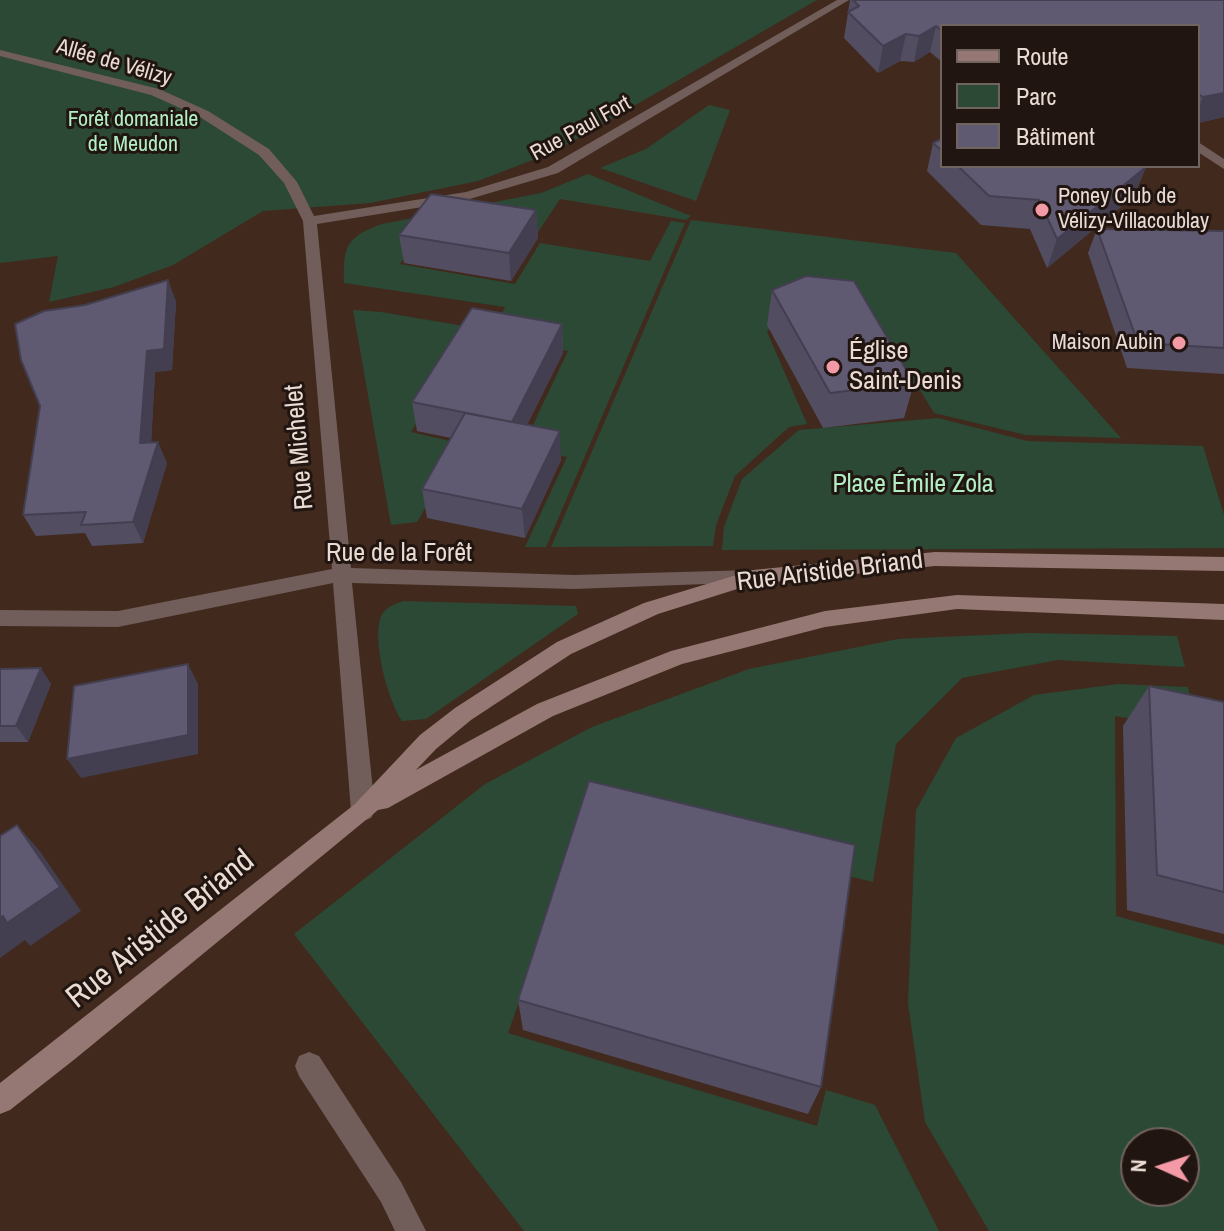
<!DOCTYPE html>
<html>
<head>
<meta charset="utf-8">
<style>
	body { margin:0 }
	#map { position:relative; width:1224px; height:1231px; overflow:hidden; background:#412a1d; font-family:"Archivo Narrow",sans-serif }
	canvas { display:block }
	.legend { position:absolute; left:940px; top:24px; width:260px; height:144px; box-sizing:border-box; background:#201510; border:2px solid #71645e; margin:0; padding:10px 14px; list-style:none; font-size:24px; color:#eadbd3 }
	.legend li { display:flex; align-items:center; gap:16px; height:40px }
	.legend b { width:40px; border:2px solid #71645e }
	.north { position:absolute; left:1120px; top:1127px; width:80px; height:80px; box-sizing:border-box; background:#201510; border:2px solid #71645e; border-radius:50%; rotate:273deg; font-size:22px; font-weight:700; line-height:32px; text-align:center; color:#eadbd3 }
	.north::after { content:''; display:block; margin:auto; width:28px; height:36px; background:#f49aa6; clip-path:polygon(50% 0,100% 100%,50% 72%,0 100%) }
</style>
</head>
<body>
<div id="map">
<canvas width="1224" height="1231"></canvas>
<ul class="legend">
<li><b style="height:10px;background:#957873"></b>Route</li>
<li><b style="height:22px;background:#2b4935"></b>Parc</li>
<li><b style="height:22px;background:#605972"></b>Bâtiment</li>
</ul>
<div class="north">N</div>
</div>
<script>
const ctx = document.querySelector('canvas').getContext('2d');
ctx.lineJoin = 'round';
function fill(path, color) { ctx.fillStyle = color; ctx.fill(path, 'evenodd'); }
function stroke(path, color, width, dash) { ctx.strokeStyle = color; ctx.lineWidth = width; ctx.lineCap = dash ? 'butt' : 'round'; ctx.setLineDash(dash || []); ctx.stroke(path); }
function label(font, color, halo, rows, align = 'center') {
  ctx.font = font + ' "Archivo Narrow",sans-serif'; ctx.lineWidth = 6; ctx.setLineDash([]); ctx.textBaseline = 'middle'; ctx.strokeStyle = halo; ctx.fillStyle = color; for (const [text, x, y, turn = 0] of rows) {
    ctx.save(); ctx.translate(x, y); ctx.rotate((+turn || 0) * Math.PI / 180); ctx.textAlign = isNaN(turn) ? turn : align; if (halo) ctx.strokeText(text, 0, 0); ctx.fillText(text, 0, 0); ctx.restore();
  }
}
const green = new Path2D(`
	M0,0H817L556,151L478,181L370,203L263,211L173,265L114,287L49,302L58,256L0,263Z
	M709,105L730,110L696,201L600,168L646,149Z
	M588,174L691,216L686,220L560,199L536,235L433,219L400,264L515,284L540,243L650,261L671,221L685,223L546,547H525L567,457L522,448L568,351L471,334L411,432L463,444L417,522L391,525L353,310L381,312L493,331L505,307L344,283C343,246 346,237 382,224L541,193Z
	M691,220L956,253L1121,438L1026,435L934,413L875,316L842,318L783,313L767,332L807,424L789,427L735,476L716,525L713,546L551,547Z
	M938,418L1027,441L1203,446L1224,515V548L722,550L724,527L742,479L799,430Z
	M404,601L576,606L578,614L426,719L402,721C388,700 373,645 380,619C383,608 394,604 404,601Z
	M1028,633L1177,636L1185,667L1058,660L962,678L896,744L873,882L586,811L508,1033L817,1126L826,1090L875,1105L939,1231H524L294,934L485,784L592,727L749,669L898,639Z
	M1118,684L1188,687L1198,730L1115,716L1116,916L1224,945V1231H989L925,1122L908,1003L916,810L956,738L1034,695ZM1136,1143H1184V1191H1136Z`);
const lane = new Path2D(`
	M1198,142L1224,159V169L1198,152Z`);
const street = new Path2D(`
	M837,0H849L558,173L466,200L317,224L351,568L574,575L752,570L759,572L762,577L759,582L574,589L352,583L375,811L371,818L363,821L355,818L351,811L333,583L118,627L0,626V610L118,611L332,569L303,221L284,183L259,155L200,117L151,95L0,56V50L159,89L208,111L269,149L297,182L314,216L466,192L548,167Z
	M309,1052L319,1056L401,1182L426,1231H395L381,1202L299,1076L295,1066L299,1056Z`);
const secondary = new Path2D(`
	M935,552L1224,557V571L935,566L753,584L658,614L571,654L471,720L436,749L416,770L537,704L671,651L825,611L957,595L1224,604V620L957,609L825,627L682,664L553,716L388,808L378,810L75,1059L10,1110L0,1114V1083L355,804L420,735L455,708L557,642L644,603L753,570Z`);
const wall = new Path2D(`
	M850,0H1224V117L1198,123V26H942V62L930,52L914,62L900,61L878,73L844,38Z
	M942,139V166H1144L1146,167L1134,196L1047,268L1030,229L981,225L927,171L933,143Z
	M536,210L538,238L511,281L404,263L399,235Z
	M1097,229L1224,231V374L1127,368L1088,253Z
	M772,290L914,383L904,418L823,428L767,325Z
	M176,301L172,370L155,372L151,443L167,463L143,543L92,546L85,533L36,536L23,515L85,305Z
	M562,324L563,353L527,425L561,460L525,538L427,518L422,489L451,438L417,431L412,402Z
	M0,669L51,684L28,742H0Z
	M1149,686L1224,702V934L1127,910L1123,726Z
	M518,1000L821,1087L808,1114L523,1030Z`);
const shadedWall = new Path2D(`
	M936,26L930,52L914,62L919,36Z
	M906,34L900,61L878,73L883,46Z
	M1224,93V117L1198,123V110L1203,97Z
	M1146,167L1134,196L1047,268L1057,239Z
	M536,210L538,238L511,281L509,253Z
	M168,280L176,301L172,370L155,372L150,464L140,443L147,351Z
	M562,324L563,353L514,451L512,422Z
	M560,431L561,460L525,538L522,509Z
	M158,442L167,463L143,543L133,522Z
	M188,664L198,684V754L81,778L67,759Z
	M41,668L51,684L28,742L16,726Z
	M17,825L39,850L81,911L30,946L25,940L0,958V918Z`);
const building = new Path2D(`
	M853,0H1224V93L1203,97L1198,94V26H942V31L936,26L919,36L906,34L883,46L848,12L859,6Z
	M942,139V151L933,143Z
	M958,166H1144L1146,167L1057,239L1039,200L989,196Z
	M431,194L536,210L509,253L399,235Z
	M1097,229L1224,231V348L1138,343Z
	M806,276L854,281L914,383L830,393L772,290Z
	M168,280L164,349L147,351L140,443L158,442L133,522L81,525L86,512L23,515L40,406L21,360L15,324L44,311L85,305Z
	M472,308L562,324L512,422L412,402Z
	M465,413L560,431L522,509L422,489Z
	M188,664V735L67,759L74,686Z
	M41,668L16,726H0V669Z
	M1149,686L1224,702V892L1157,875Z
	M589,781L855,845L821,1087L518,1000Z
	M17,825L60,887L7,923L3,916L0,918V836Z`);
const markers = [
	[1042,210,8,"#f49aa6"],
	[1179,343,8,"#f49aa6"],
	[833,367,8,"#f49aa6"]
];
const farStreetnames = [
	["Allée de Vélizy",114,63,16],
	["Rue Paul Fort",581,129,-29]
];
const farParknames = [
	["Forêt domaniale",133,120],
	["de Meudon",133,145]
];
const farPoinames = [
	["Poney Club de",1058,197],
	["Vélizy-Villacoublay",1058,222],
	["Maison Aubin",1163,343,"right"]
];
const poiNames = [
	["Église",849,352],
	["Saint-Denis",849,382]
];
const streetNames = [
	["Rue Michelet",300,447,-95],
	["Rue de la Forêt",399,554],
	["Rue Aristide Briand",830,572,-7]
];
const parkNames = [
	["Place Émile Zola",913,485]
];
const nearStreetnames = [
	["Rue Aristide Briand",161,930,-39]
];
fill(green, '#2b4935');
fill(lane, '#715e5b');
fill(street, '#715e5b');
fill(secondary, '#957873');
fill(wall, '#534d62');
fill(shadedWall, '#433e50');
fill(building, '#605972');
stroke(building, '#433e50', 2);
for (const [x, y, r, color] of markers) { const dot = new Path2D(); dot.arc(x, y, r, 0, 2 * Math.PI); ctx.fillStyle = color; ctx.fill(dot); stroke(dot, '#201510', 3); }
label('22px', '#eadbd3', '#201510', farStreetnames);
label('22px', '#b1eec4', '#201510', farParknames);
label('22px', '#eadbd3', '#201510', farPoinames, 'left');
label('26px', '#eadbd3', '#201510', poiNames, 'left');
label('26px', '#eadbd3', '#201510', streetNames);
label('26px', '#b1eec4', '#201510', parkNames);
label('32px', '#eadbd3', '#201510', nearStreetnames);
</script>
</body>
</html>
